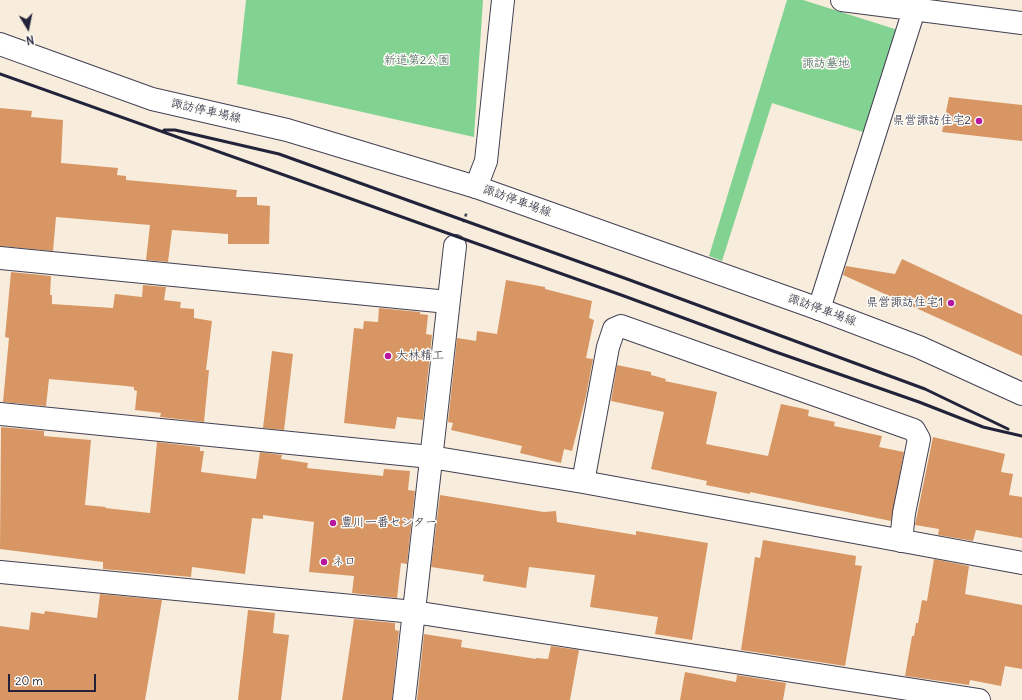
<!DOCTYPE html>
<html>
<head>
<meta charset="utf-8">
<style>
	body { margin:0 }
	#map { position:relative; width:1022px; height:700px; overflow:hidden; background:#f8eddc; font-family:Delius,sans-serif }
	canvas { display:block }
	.north { position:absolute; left:8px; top:8px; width:40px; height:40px; -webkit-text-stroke:3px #fdfcf7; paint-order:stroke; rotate:170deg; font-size:11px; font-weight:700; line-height:16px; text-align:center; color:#22223b }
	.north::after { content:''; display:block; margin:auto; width:14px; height:18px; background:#22223b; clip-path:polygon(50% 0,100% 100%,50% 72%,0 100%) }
	.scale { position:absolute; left:8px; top:674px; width:88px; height:18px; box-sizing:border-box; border:2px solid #22223b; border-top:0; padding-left:5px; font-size:12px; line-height:14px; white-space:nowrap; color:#22223b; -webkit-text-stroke:3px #fdfcf7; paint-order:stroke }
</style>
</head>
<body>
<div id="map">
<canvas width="1022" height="700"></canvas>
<div class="north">N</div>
<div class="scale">20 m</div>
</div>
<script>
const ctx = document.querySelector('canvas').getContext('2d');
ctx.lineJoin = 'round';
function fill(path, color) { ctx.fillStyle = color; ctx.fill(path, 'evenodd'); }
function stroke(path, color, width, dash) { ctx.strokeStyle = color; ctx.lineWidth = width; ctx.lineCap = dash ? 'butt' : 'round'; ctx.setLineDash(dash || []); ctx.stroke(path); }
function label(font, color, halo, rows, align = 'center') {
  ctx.font = font + ' Delius,"Klee One",sans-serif'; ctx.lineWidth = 3; ctx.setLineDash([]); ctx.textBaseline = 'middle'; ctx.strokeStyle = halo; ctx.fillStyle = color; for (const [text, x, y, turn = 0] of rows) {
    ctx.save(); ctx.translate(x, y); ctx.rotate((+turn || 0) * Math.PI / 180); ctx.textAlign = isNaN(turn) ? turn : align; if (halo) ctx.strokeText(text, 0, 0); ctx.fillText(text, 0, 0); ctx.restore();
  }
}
const green = new Path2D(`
	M246,0H483L474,137L237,84Z
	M787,0H803L901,31L869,134L772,103L722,261L709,256Z`);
const building = new Path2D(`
	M949,97L1022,105V141L942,132Z
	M0,108L32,111L31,117L63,120L61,163L118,168L117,175L126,176V180L237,190L236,197H257V205L270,206L269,244H228V234L172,230L168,262L146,260L150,225L56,217L53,251L0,246Z
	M902,259L1022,315V356L843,275L846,266L895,274Z
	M11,272L51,276L50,295H52V304L113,308L115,294L142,297L143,285L166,287L164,300L181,302L180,308L194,309V318L212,321L206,370H209L204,422L160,417L161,413L135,410L137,391L134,390V387L126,386L49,379L46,406L3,402L9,338L5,337Z
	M506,280L545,287V289L592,301L589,318L594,320L586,358L593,359L586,396L572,451L564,449L561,463L520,453L522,446L451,430L453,423L448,422L457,338L476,341L477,331L497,334Z
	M379,308L420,312V314L428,315L426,334L432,335L423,420L397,417L395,429L344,423L354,328L363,329L364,321L378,322Z
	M272,351L293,354L284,430L263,428Z
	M617,365L651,372V375L666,379L665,381L717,392L706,444L768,456L781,404L809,410L808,416L835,422L834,426L882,436L879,447L904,452L891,521L750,492V494L706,485L707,481L651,469L664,412L611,401Z
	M1,427L44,431V436L91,440L85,505L106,507L105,508L150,513L157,442L200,447V451H204L201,472L256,479L260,452L282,455L281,459L308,463L307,468L383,476L384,469L410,471L408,490L415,491L407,564L401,563L397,598L352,593L354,576L309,572L314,522L263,515V519L252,518L245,574L192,567L191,577L103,569V562L0,549Z
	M933,437L1005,454L1001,472L1013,474L1009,495L1022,497V538L976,530L973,541L938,535L939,529L915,525Z
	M440,495L544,512L556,511L557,522L636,535V531L708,543L692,640L655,634L658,617L590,607L595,575L529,567L526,588L483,581L484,575L431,567Z
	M763,540L856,556L855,565L862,566L845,666L741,650L755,557L760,558Z
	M934,559L969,566L965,594L1022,605V669L1005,666L1001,686L970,680L969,685L905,676L912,636H914L916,623H918L922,600L927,601Z
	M100,594L162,600L145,700H0V626L29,630L31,612L44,614L45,611L97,618Z
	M248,610L275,613L273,633L289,635L281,700H238Z
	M354,619L395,623V630L399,631L392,700H342Z
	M424,634L462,640L461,647L536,659V658L548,659L551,646L579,650L570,700H417Z
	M685,672L736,682L737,675L786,683L783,700H680Z`);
const path = new Path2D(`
	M463,222L467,212`);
const minor = new Path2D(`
	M842,0L1022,23
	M476,187L486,161L503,0
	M0,258L448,302
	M819,309L914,10
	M0,414L431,457L583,482L1022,563
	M583,482L608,347L614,329L621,326L914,430L919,439L904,513L901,541
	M0,572L414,612L979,700
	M404,700L455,246`);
const major = new Path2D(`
	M0,44L152,99L287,130L476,187L819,309L919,347L1022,394`);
const rail = new Path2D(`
	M0,74L624,296L773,351L919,402L983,427L1022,436
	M164,130H175L279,154L627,279L925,389L1008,429`);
const markers = [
	[979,121,4,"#b5179e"],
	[951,303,4,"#b5179e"],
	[388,356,4,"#b5179e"],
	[333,523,4,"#b5179e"],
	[324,562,4,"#b5179e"]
];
const parkNames = [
	["新道第2公園",417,61],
	["諏訪墓地",826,64]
];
const streetNames = [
	["諏訪停車場線",206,111,13],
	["諏訪停車場線",517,201,20],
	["諏訪停車場線",822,310,20]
];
const poiNames = [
	["県営諏訪住宅2",971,121,"right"],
	["県営諏訪住宅1",943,303,"right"],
	["大林精工",396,356],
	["豊川一番センター",341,523],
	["ネロ",332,562]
];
fill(green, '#82d292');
fill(building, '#d79664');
stroke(minor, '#424053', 24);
stroke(major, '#424053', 24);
stroke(path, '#424053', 2.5, [3, 3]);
stroke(minor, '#fff', 22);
stroke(major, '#fff', 22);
stroke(rail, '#22223b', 3);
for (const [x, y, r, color] of markers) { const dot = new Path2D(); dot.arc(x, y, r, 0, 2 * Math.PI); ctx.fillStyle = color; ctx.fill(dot); stroke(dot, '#fdfcf7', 1.5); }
label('12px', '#446059', '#fdfcf7', parkNames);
label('12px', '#22223b', '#fdfcf7', streetNames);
label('12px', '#22223b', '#fdfcf7', poiNames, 'left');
</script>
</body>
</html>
